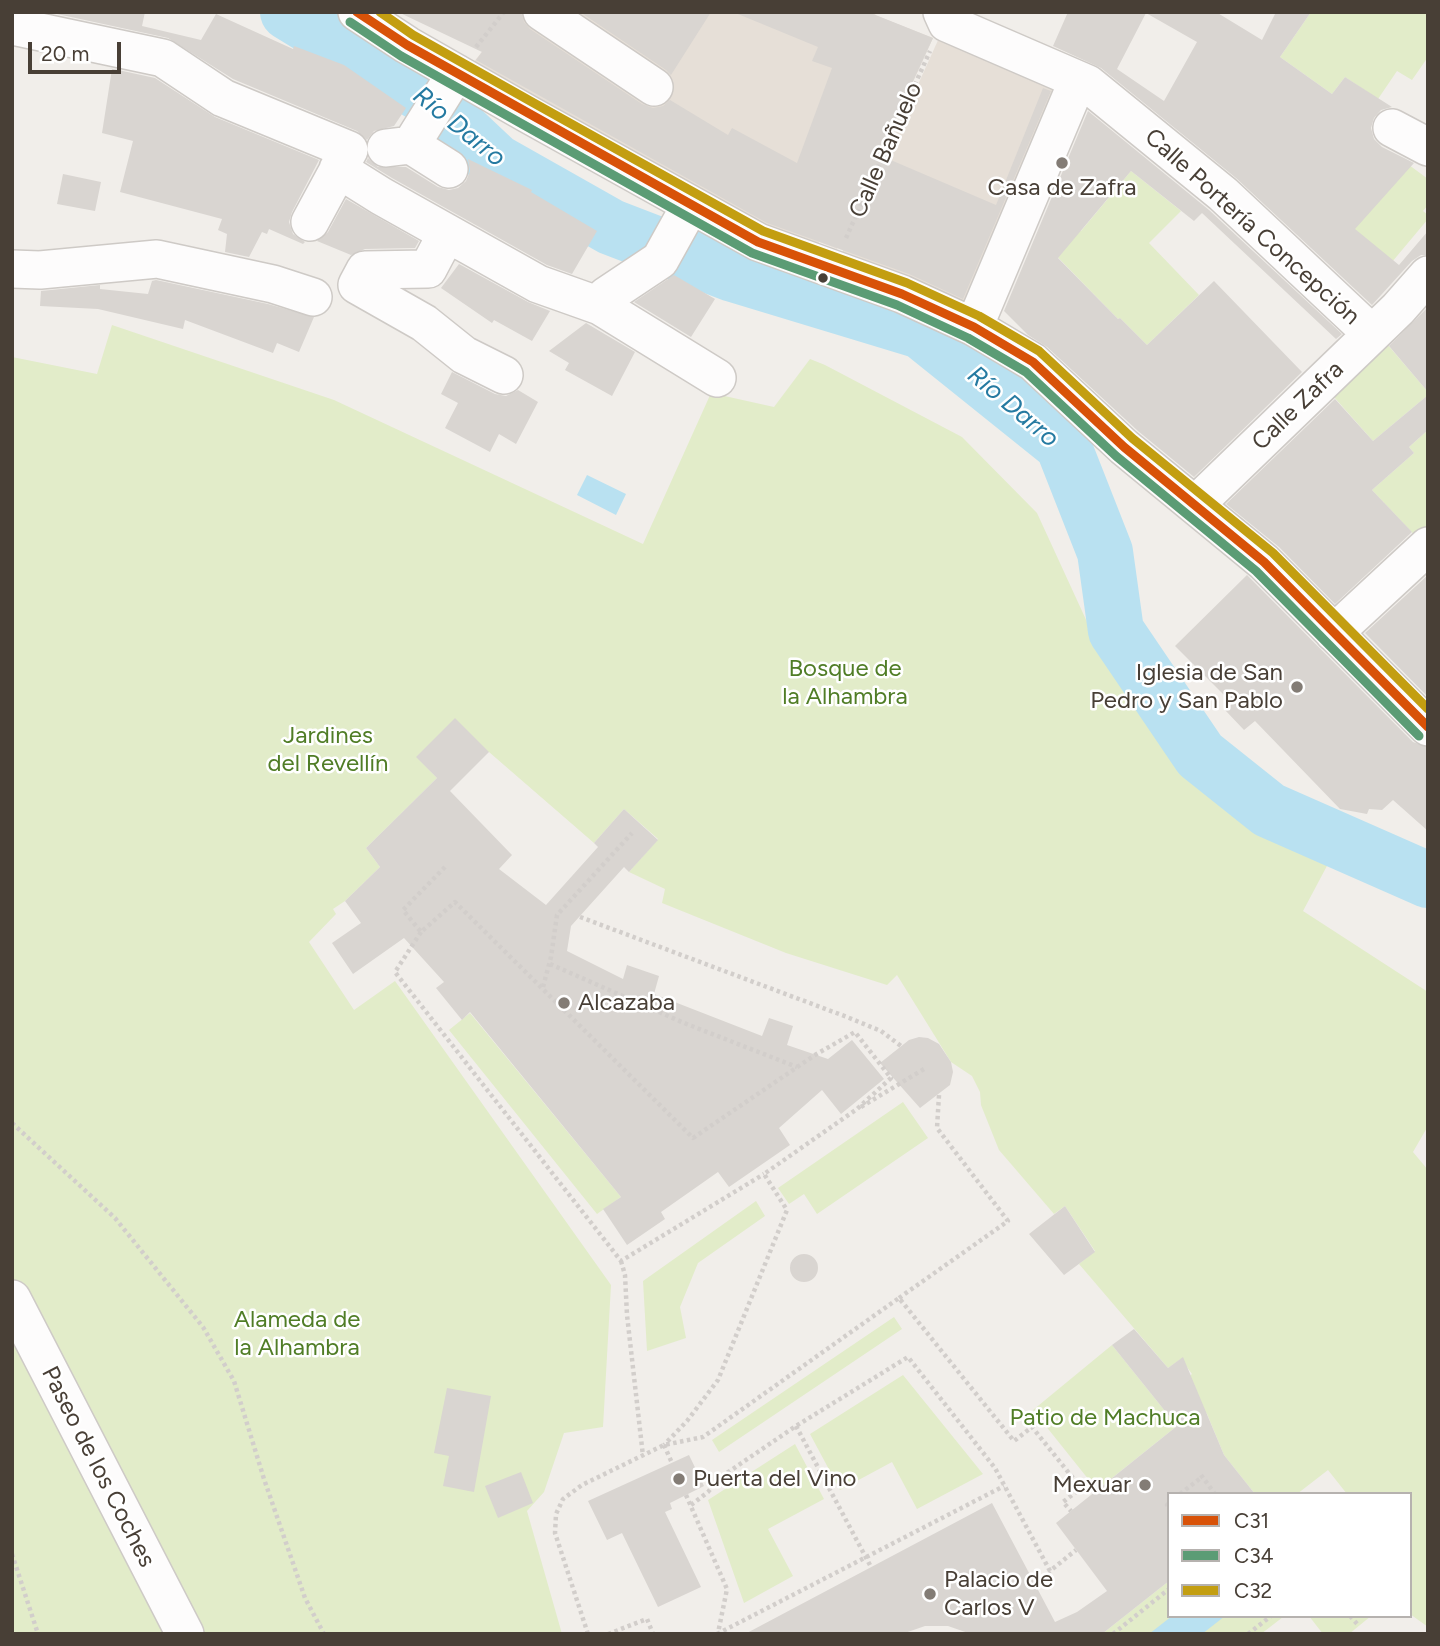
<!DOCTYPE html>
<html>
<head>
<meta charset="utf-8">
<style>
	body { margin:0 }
	#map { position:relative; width:1440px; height:1646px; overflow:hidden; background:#f1eeea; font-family:Figtree,sans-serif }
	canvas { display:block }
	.frame { position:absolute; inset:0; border:14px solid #483f36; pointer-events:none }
	.legend { position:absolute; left:1167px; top:1492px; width:245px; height:126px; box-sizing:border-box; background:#fff; border:2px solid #b6b2af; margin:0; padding:9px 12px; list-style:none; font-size:21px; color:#483f36 }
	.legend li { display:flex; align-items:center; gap:14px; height:35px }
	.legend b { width:35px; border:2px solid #b6b2af }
	.scale { position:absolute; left:28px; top:42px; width:93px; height:32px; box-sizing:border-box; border:4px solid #483f36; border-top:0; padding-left:9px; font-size:21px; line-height:24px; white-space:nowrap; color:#483f36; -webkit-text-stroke:5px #fff; paint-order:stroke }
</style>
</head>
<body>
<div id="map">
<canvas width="1440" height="1646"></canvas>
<div class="frame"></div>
<ul class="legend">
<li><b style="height:9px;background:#d85208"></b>C31</li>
<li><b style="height:9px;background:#5b9c75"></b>C34</li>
<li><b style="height:9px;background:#c39e11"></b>C32</li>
</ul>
<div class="scale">20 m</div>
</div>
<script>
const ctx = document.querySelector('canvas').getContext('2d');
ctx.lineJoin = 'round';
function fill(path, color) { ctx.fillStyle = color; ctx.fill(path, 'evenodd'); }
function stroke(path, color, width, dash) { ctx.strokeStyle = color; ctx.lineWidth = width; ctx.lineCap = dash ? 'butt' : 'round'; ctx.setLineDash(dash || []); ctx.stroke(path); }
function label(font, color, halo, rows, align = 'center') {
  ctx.font = font + ' Figtree,sans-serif'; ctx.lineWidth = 5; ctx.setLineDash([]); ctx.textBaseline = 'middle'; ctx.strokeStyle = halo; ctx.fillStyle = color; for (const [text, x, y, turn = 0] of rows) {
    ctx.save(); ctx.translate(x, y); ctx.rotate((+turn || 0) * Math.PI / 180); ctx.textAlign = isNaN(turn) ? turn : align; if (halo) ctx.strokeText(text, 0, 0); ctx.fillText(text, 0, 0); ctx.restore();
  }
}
const residential = new Path2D(`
	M513,12H877L875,15L933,38L837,249L819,242L815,251L466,72Z
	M944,27L1071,83L976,313L840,257Z`);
const green = new Path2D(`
	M1311,12H1426L1428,57L1412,80L1397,71L1378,99L1345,77L1332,94L1280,57Z
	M1405,162L1428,179V205L1423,211L1428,215V219L1392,262L1323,254Z
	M1131,171L1181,211L1149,243L1199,295L1147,345L1120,318L1118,319L1038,237L1050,211L1081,231Z
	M112,325L334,400L643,544L711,393L774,407L810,359L825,365L962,437L1037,513L1099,648L1184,773L1328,864L1303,911L1428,992V1126L1413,1152L1428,1170V1627L1410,1614V1494H1347L1328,1470L1297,1494H1255L1224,1455L1207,1414L1180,1384L1192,1374L1181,1359L1168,1368L1079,1264L1095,1251L1065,1206L1054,1214L999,1150L981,1105L980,1092L972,1076L951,1062L897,975L887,985L786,953L662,903L665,889L629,872L658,839L624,809L594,843L489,752L417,757L437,778L366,848L380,867L345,901L333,909L336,914L309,942L354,1010L395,981L611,1285L603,1427L564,1433L544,1492L527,1511L562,1634H12V357L97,374Z
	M1381,337L1428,392V395L1373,441L1326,388Z
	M1428,430V539L1423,544L1372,490L1414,453L1409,447Z
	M470,1013L621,1197L597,1214L449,1030Z
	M903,1102L928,1138L817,1214L804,1194L789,1204L778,1188Z
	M756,1201L765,1216L698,1263L680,1307L686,1338L647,1351L643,1281Z
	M894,1317L902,1329L719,1452L712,1440Z
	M1112,1345L1177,1426L1097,1490L1033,1410Z
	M903,1375L983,1474L917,1509L892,1462L840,1490L810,1434Z
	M795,1444L824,1499L768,1529L793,1576L744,1603L708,1500Z
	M1169,1581V1616L1283,1617L1261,1634H1102Z
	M1309,1616H1371L1349,1634H1323Z`);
const water = new Path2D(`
	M587,475L626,494L616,515L577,495Z
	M1172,1616H1225L1202,1634H1149Z`);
const river = new Path2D(`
	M288,12L427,97L496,162L611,227L733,274L921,331L1063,445L1105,552L1116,631L1200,755L1269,810L1428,880`);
const building = new Path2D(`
	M48,12H145L142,26L201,40L216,14L293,49L294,46L344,65L406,108L394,126L374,131L367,140L357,131L233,79L168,38Z
	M398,12H521L524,22L530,29L642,104L653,108L663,106L670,100L728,135L732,128L797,163L832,68L812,61L818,47L733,12H868L933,38L879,155L996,205L1043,88L1051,91L963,299L909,274L767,223L476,60L482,52Z
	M580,12H711L671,75L666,70Z
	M1068,12H1216L1262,40L1276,12H1311L1280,57L1332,94L1345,77L1392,107L1381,110L1374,118L1371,128L1374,139L1382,147L1414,163L1355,229L1399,265L1428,231V255H1421L1412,261L1372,305L1236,178L1101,68L1053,46ZM1146,13L1197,42L1164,101L1117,69Z
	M109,68L155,78L215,117L319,160L292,212L289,222L293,234L305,242L303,244L269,229L267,234L262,232L249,257L225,252L227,234L218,230L222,219L120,192L133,141L102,133L112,69Z
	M1088,111L1209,210L1342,334L1336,339L1202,213L1194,221L1131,171L1058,258L1118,319L1120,318L1147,345L1214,281L1302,372L1194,477L1138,431L1047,347L1028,335L1004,311Z
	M368,158L378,167H406L438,187L449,190L458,188L466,181L470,171L468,159L532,190L531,192L597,231L572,274L547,265L392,178L366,162Z
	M63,174L101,182L95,211L57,204Z
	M346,199L419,241L415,248L365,249L351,255L317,241L328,232Z
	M459,264L528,302L550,311L532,341L494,320L492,323L441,288Z
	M674,275L715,299L691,337L634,302Z
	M156,280L268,304L314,317L299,352L277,343L273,353L185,320L183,329L98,309L40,306L41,291L100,285V289L148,294L152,281Z
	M1428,307V392L1389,346Z
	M586,323L635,352L612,396L565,370L569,363L549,351Z
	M452,372L495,394L506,396L518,390L538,402L516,444L499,434L490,452L445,428L458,403L441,394Z
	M1428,395V430L1409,447L1414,453L1372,490L1412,532L1335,604L1279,547L1226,504L1335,399L1373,441Z
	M1247,575L1413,742L1428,747V831L1393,800L1382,810L1369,809L1367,814L1340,809L1255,721L1244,730L1225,710L1232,703L1175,646Z
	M1428,575V697L1365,633Z
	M455,718L489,752L450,791L512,855L499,869L546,905L598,847L594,843L624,809L658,840L629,872L624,867L571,926L567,951L623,979L627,965L659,976L654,994L762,1036L769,1018L793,1026L787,1045L828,1059L852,1040L884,1079L841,1114L822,1090L779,1128L790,1145L729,1187L718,1172L661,1212L665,1219L627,1245L603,1209L621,1197L470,1012L462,1020L436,988L444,982L404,938L353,974L332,943L361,923L345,901L380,867L366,848L437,778L416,757Z
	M919,1037L928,1038L939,1044L951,1062L953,1072L950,1085L920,1108L880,1063L909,1040Z
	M1065,1206L1095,1252L1064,1275L1029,1234Z
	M790 1268a14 14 0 1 1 28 0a14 14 0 1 1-28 0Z
	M1134,1329L1168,1368L1183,1357L1224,1455L1255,1494H1169V1581L1102,1634H971L948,1626H925L902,1634H745L992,1503L1055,1622L1077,1612L1107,1591L1056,1523L1177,1426L1112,1345Z
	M447,1388L491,1396L474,1492L443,1486L449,1456L434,1453Z
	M689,1455L704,1486L670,1503L672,1509L665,1512L701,1587L658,1607L622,1533L607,1540L588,1501Z
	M521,1472L533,1503L498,1518L485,1486Z`);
const path = new Path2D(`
	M476,47L504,12
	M846,238L930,51
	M445,867L403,910L421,932L455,902L693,1138L815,1055L855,1032L891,1078L857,1109L764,1174L787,1210L718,1380L687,1421L664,1445
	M580,917L847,1017L881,1031L901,1046
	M421,932L395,972L621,1261L764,1174
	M550,964L684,1023L797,1067
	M543,987L551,957L557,915L632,833
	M861,1107L924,1069
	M12,1123L115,1218L203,1327L234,1381L264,1479L305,1598L324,1634
	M621,1261L625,1275L627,1315L643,1456
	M899,1298L1008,1221L937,1128L939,1095
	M796,1426L871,1567
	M664,1445L672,1463
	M1201,1475L1215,1494
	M1180,1494L1202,1477
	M686,1495L727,1589L718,1633
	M1169,1503L1167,1505L1169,1507
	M691,1505L708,1492L718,1479L796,1426L908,1357L995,1468L1050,1571L1076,1550
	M12,1554L38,1634
	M1350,1616L1359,1626
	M906,1633V1634
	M588,1634L555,1533L556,1514L563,1499L582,1485L664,1445L703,1437L899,1298L1014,1441L1032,1427L1081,1488L1063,1502L1071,1511
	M608,1634L647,1619L653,1634
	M717,1634L1004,1486
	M1113,1634L1169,1589
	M1248,1634L1271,1616`);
const minor = new Path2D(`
	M357,12L407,45L526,113L758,242L902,294L974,327L1033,362L1124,447L1264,562L1428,727
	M542,12L654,87
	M942,12L947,23L1088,84L1223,194L1372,334
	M12,26L163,58L223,98L349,150L310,222
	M1392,128L1428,147
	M411,145L449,169
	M386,148L411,145L456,73
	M338,169L381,196L538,284L600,306L717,378
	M447,233L428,269L365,270L357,285L424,323L464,355L504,375
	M12,269L40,270L157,259L273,284L313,297
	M600,306L606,296L660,260L690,206
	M974,327L1078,80
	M1196,504L1398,309L1428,275
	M1334,633L1428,546
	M12,1299L185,1634`);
const bus1 = new Path2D(`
	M357,12L407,45L758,242L902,294L974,327L1033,362L1124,447L1264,562L1428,727`);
const bus2 = new Path2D(`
	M350,22L401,56L752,253L897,305L968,338L1026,372L1116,456L1256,571L1419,736`);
const bus3 = new Path2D(`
	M380,12L413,35L532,102L763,231L907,283L979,316L1039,351L1132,438L1273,553L1428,709`);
const markers = [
	[1062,163,7,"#837c75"],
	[823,278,6,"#483f36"],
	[1297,687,7,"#837c75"],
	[564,1003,7,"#837c75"],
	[679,1479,7,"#837c75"],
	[1145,1485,7,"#837c75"],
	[930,1594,7,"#837c75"]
];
const streetNames = [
	["Calle Bañuelo",886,150,-66],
	["Calle Portería Concepción",1252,227,42],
	["Calle Zafra",1298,406,-44],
	["Paseo de los Coches",98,1467,63]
];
const poiNames = [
	["Casa de Zafra",1062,188,"center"],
	["Iglesia de San",1283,673,"right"],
	["Pedro y San Pablo",1283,701,"right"],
	["Alcazaba",578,1003],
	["Puerta del Vino",693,1479],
	["Mexuar",1131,1485,"right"],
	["Palacio de",944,1580],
	["Carlos V",944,1608]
];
const parkNames = [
	["Bosque de",845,669],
	["la Alhambra",845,697],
	["Jardines",328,736],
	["del Revellín",328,764],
	["Alameda de",297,1320],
	["la Alhambra",297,1348],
	["Patio de Machuca",1105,1418]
];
const waterNames = [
	["Río Darro",459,127,39],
	["Río Darro",1013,407,40]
];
fill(residential, '#e6dfd7');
fill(green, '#e2ecc9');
fill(water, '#b9e1f1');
stroke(river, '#b9e1f1', 56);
fill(building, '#d9d5d1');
stroke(minor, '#cecac6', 40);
stroke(path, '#d2cecb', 4.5, [3.5, 3.5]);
stroke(minor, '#fdfcfc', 37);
stroke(bus1, '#d85208', 9);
stroke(bus2, '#5b9c75', 9);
stroke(bus3, '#c39e11', 9);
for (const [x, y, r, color] of markers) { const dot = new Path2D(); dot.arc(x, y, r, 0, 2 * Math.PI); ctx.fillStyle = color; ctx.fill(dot); stroke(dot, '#fff', 2.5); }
label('24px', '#483f36', '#fff', streetNames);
label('24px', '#483f36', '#fff', poiNames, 'left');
label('24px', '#507d26', '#fff', parkNames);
label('italic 26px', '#257aa1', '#fff', waterNames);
</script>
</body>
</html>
